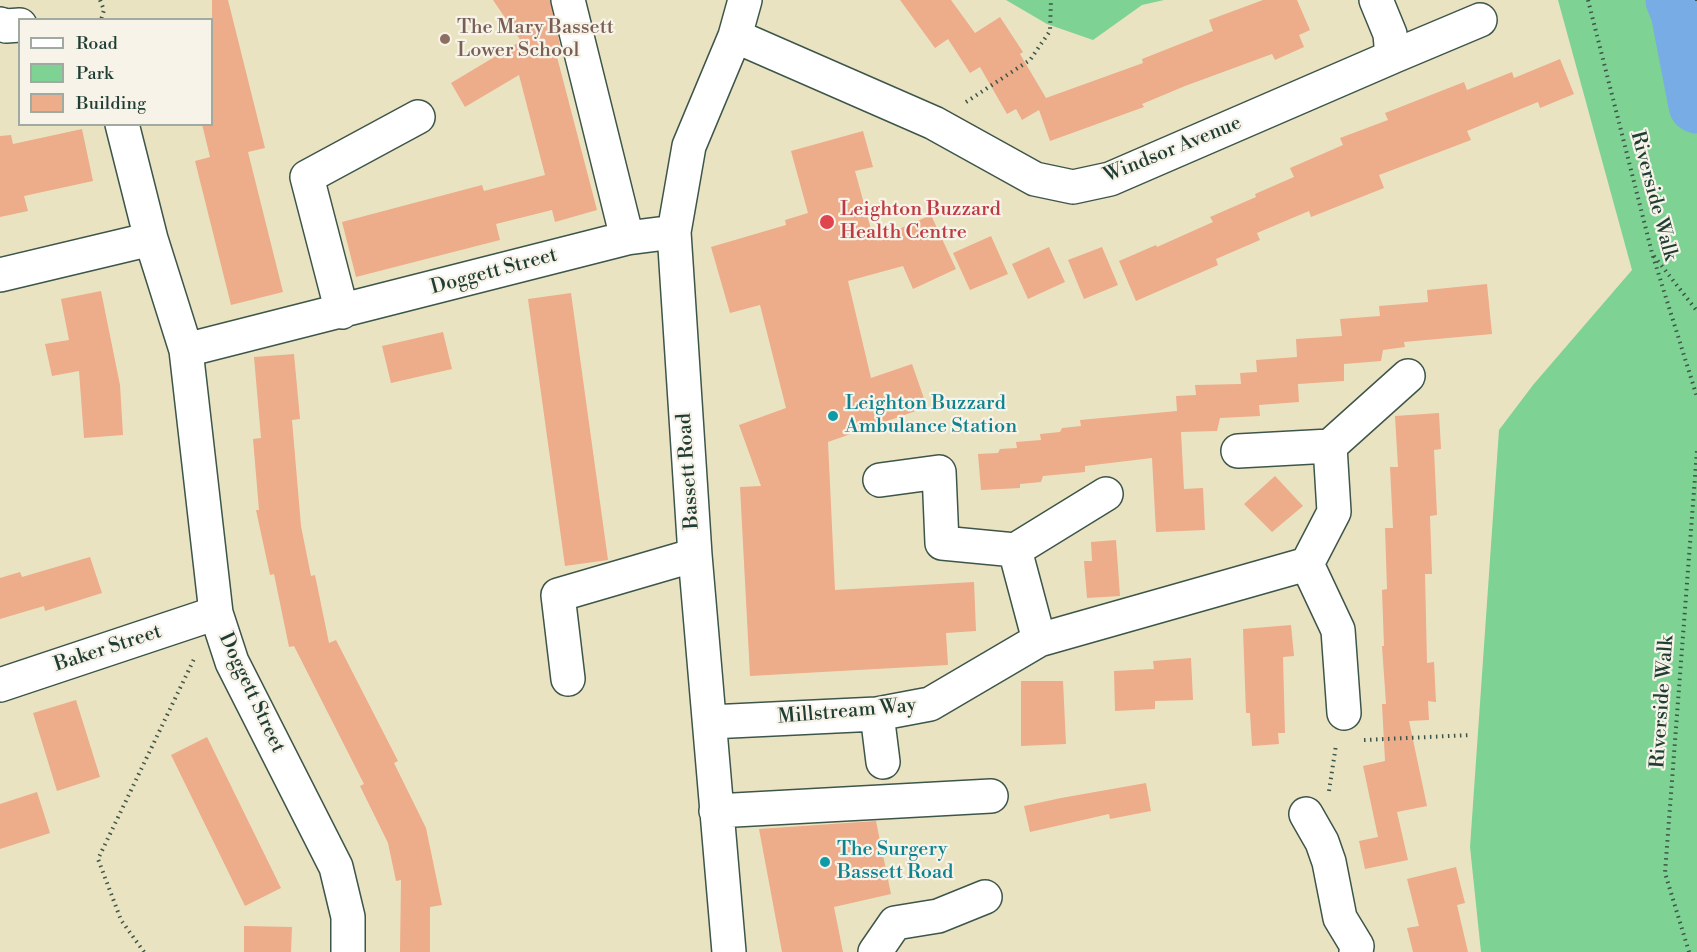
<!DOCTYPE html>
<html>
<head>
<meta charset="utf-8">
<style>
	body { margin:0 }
	#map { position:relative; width:1697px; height:952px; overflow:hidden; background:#eae3c2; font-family:"Libre Bodoni",serif }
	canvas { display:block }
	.legend { position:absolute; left:18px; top:18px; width:195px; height:108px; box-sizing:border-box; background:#f7f3e8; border:2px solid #a1aaa0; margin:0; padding:8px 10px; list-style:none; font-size:18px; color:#1f3d34 }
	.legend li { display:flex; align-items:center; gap:12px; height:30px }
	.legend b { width:30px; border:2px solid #a1aaa0 }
</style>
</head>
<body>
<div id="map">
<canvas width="1697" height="952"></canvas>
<ul class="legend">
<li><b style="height:8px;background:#fff"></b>Road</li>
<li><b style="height:16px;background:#7ed294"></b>Park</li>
<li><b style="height:16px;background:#edac8a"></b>Building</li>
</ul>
</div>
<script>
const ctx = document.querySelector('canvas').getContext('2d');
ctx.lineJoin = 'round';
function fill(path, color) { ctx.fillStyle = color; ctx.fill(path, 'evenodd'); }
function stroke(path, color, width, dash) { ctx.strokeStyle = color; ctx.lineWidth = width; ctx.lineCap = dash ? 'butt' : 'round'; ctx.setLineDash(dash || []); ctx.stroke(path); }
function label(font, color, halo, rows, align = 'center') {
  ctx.font = font + ' "Libre Bodoni",serif'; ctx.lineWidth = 4.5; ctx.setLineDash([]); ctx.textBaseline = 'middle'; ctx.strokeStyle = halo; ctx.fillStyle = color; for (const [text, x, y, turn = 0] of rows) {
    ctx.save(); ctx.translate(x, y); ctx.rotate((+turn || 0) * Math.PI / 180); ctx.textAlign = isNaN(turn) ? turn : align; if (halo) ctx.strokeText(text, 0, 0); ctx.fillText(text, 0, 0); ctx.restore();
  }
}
const green = new Path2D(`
	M1006,0H1164L1142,5L1093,40L1047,24Z
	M1558,0H1670L1675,13L1697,127V952H1481L1470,847L1499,430L1533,385L1632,270Z`);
const river = new Path2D(`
	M1674,0L1679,12L1697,105`);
const building = new Path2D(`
	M212,0H228L265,148L248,152L283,292L231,305L195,161L210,157L202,124H212Z
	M493,0H550L561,50L556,53L597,210L555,222L552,210L496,224L500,240L356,277L342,222L482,185L484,191L545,175L519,75L465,107L451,83L521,41Z
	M900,0H951L975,33L1000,17L1023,52L1020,54L1046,98L1143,63L1142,59L1213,31L1209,20L1263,0H1297L1310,30L1299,35L1304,47L1275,60L1272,54L1185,86L1142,104L1144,107L1050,141L1039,110L1022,120L1016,109L1007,114L980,67L970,73L948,39L935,48Z
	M1560,59L1574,94L1540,108L1538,102L1467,131L1471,140L1379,175L1384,188L1311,217L1309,211L1257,233L1260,240L1216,259L1218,265L1136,301L1119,261L1156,245L1157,247L1213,222L1210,217L1256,197L1255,194L1294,177L1290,168L1343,145L1340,138L1388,120L1385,113L1464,82L1467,90L1512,72L1514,78Z
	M82,129L93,181L24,196L28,211L0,217V136L11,135L13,144Z
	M863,131L873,167L855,171L874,240L931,215L956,269L913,289L903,266L848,281L871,378L912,364L927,407L828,442L835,590L974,582L976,631L946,633L948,665L750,676L740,487L761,486L739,425L786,408L760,305L730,313L711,247L786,225L785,220L808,213L791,151Z
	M991,236L1008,274L970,290L953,253Z
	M1049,247L1065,282L1028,299L1012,264Z
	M1102,247L1118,285L1084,299L1068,260Z
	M1487,284L1492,334L1404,342L1405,347L1383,350L1381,361L1344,364V381L1298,384L1299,402L1259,405L1260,416L1220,418L1217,431L1181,432L1184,489L1203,488L1205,530L1156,532L1152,458L1085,466V472L1043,476L1041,482L1020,484V488L981,490L978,454L998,453L1000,449L1017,448L1016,442L1041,440L1040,434L1060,432L1062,428L1081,426L1080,420L1177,411L1176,396L1196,395L1195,385L1241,384L1240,373L1257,372L1256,360L1297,357L1296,339L1342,336L1340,319L1380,316L1379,306L1428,302L1427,290Z
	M101,291L120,385L123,435L84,438L79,371L52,376L45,344L69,340L61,299Z
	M571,293L608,560L565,566L528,299Z
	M443,332L452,369L391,383L382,346Z
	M294,354L300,419L292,420L301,526L311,576L315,575L329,643L336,640L398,761L394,763L426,828L442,905L430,907V952H400L401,880L396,881L388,843L360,786L364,784L294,646L289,647L274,574L270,575L256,510H259L253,439L261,438L254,357Z
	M1439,413L1441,449L1434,450L1437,515L1430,516L1432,574H1425L1427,663L1434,662L1436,702L1428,701L1429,720L1409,721L1427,806L1397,812L1408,860L1365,869L1359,841L1378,837L1363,766L1385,761L1382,704H1386L1382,646H1384L1382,590L1387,589L1385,528H1393L1390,467H1398L1395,416Z
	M1275,476L1303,506L1272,532L1244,504Z
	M1116,540L1120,596L1087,598L1084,561H1092L1091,542Z
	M90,557L102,593L45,611L44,606L0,619V578L20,572L22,577Z
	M1291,625L1294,656L1283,657L1285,733H1278L1279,744L1252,746L1250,713H1246L1243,629Z
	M1191,658L1193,700L1155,701V709L1115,711L1114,671L1154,669L1153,661Z
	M1021,681H1063L1066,744L1021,746Z
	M76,700L100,777L57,791L33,713Z
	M207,737L281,888L245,906L171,755Z
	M1146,783L1151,811L1110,819L1109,814L1030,832L1024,806L1061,798Z
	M37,792L50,833L0,849V804Z
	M876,821L891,894L834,907L843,952H782L759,829Z
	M1456,867L1465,903L1457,905L1468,952H1413L1407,928L1419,926L1407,879Z
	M244,926L292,927L291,952H244Z`);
const path = new Path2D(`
	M100,0L104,10L101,20
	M1588,0L1652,253L1697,397
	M1697,0V1
	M966,102L1030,60L1050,31L1051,0
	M1654,256L1697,311
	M1364,740L1471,735
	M1329,791L1336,745
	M144,952L121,920L98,859L195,657
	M1689,952L1665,873L1697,451`);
const minor = new Path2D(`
	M568,0L627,238
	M0,24L6,26L20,25
	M735,36L934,123L1035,179L1073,187L1110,179L1392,57L1390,34L1376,0
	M1392,57L1480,20
	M122,124L151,239L186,350L216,613L232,662L336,867L348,917V952
	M0,275L151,239
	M342,312L307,177L418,117
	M186,350L627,238L674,232
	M1238,451L1330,446
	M880,480L939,472L942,543L1015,550
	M1307,564L1338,630L1344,713
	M1039,640L1015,550L1106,494
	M568,679L558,595L695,555
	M0,685L216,613
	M877,714L883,762
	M710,722L877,714L930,704L1039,640L1307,564L1334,512L1330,446L1408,376
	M716,811L991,796
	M1306,814L1322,842L1329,862L1340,918L1357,946L1356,952
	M729,952L695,555L674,232L689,146L735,36L745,0
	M875,952L895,923L938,916L985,897`);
const markers = [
	[445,39,6,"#8d6e63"],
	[827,222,8,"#e0444e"],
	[833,416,6,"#0f9aa8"],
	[825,862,6,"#0f9aa8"]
];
const educationNames = [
	["The Mary Bassett",457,28],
	["Lower School",457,51]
];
const streetNames = [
	["Windsor Avenue",1173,150,-22],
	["Riverside Walk",1653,196,75],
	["Doggett Street",494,272,-15],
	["Bassett Road",689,471,-94],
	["Baker Street",108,649,-18],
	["Doggett Street",251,693,65],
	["Riverside Walk",1663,702,-86],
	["Millstream Way",847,712,-5]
];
const healthNames = [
	["Leighton Buzzard",840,210],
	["Health Centre",840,233]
];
const cultureNames = [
	["Leighton Buzzard",845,404],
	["Ambulance Station",845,427],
	["The Surgery",837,850],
	["Bassett Road",837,873]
];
fill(green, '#7ed294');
stroke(river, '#77ace5', 57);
fill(building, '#edac8a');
stroke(minor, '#3d5649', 36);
stroke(path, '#3d5649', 4, [1.5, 4.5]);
stroke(minor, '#fff', 33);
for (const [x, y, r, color] of markers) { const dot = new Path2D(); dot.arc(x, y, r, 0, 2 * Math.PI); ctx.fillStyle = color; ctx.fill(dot); stroke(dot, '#f7f3e8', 2); }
label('20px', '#785e54', '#f7f3e8', educationNames, 'left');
label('20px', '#1f3d34', '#f7f3e8', streetNames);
label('20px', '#be3a42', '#f7f3e8', healthNames, 'left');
label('20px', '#0d838f', '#f7f3e8', cultureNames, 'left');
</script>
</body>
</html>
